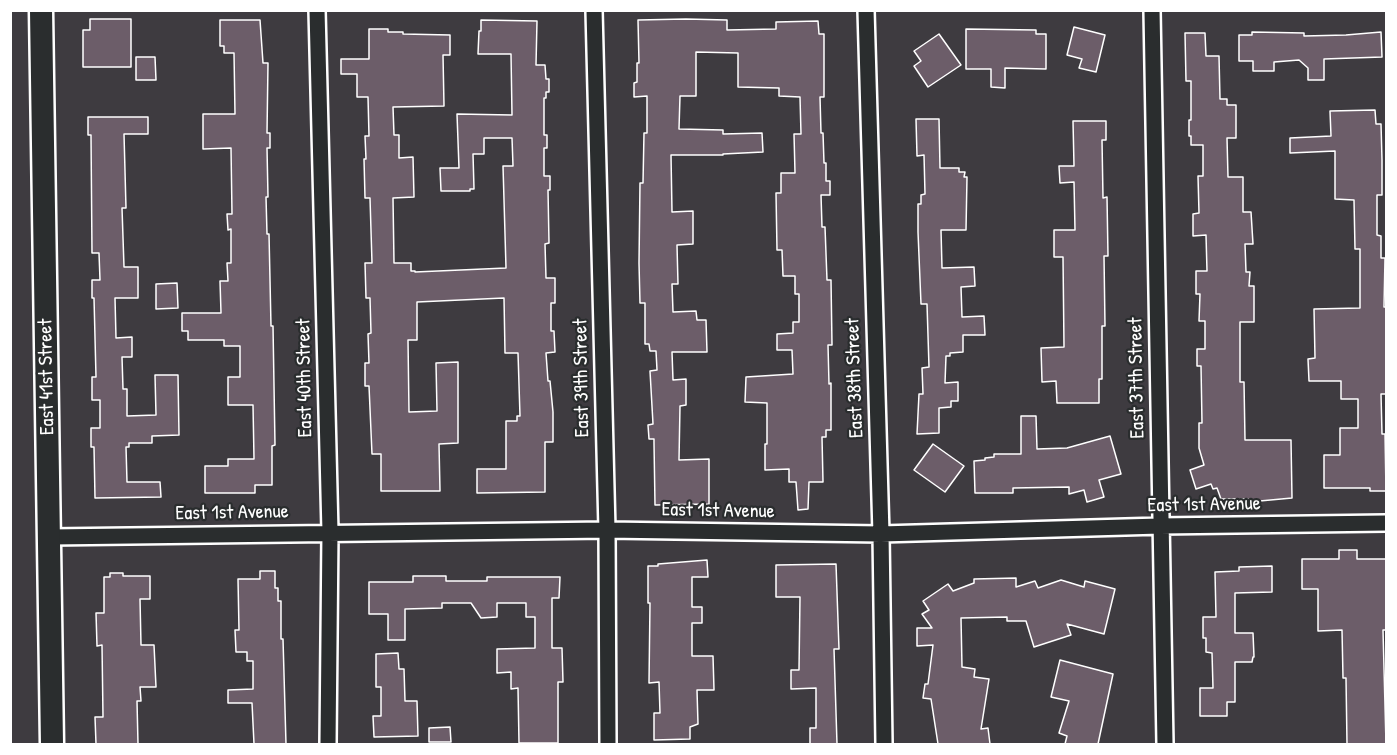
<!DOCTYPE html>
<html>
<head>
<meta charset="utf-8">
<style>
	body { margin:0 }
	#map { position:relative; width:1397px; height:755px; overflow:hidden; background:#3e3b40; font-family:"Patrick Hand",sans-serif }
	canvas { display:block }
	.frame { position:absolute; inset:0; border:12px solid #fff; pointer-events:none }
</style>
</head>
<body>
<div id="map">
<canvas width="1397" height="755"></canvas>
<div class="frame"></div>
</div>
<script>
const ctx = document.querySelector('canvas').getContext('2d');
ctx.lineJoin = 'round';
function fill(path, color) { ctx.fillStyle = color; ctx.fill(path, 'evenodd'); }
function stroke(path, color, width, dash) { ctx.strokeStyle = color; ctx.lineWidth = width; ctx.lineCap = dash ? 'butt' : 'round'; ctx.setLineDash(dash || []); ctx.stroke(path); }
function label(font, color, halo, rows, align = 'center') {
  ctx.font = font + ' "Patrick Hand",sans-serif'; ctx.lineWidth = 4.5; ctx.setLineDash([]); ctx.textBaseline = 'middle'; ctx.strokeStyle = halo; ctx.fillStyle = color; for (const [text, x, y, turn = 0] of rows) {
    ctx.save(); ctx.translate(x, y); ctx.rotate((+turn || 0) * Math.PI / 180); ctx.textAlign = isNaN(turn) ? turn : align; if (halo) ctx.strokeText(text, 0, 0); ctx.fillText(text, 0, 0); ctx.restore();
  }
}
const building = new Path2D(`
	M90,19H131V67H83V30H90Z
	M686,19L727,20V30L776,29V22L818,21L819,34H824V97H820L821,133H823L824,163H826V181H830V195H821L822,227H825L827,280H831L832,345H828L829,384L831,383V430H826V437H822L823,482H809L808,509L798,510L796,482H789V469L765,470V444H767V403L745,402L746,377L793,374L792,350H777V334L793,333V322H799V294H795V276H783L782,250H777L776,193H781V173H795L794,134H801L800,97L779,96V88L738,87V53L696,52V96H680L679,129L723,130V134L762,133L763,152L723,154V155H671L672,212L693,211V244L677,245L678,284H672L673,312L696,311L697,320H706L707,352H672L673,380L686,379V405L680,406L679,460L709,459V504L655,505L654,443V439H649L648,425L653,424L650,371L657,370L656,351H650L649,344H645V303H640L639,263L640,183H643L644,133H647V96L634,97V83L637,82V63H639L638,20Z
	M220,20H260L263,63H268L267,133H270V148H267L268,197H266L267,234H269L271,326H273L275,445L272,446V485H255V493H205V466H228V459H254L253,405H228V377H240V346H224V340H188V331H182V313H221L220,281H228L227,263H231V229L228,230L227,214H232L231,148L203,149V114H235L234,53H224V46H220Z
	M481,20L537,21L536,65H545L546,79H549V92H546V98H544V135H547V148H544V176H550V190H548L549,243L545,244L546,278H555V303H551V331H554L555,352L546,353L548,381H550L553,412V442H545V492L477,493V469H506V421H517V416H520L518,353H505L504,298L417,302V340H408L409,412L437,411L436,363L458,362V443L439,444L440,491H381V454H372L369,386H365V363H369L368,334L371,333L370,298H366L365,263H372L370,198H365L364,159H366L365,136H369L368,97H357V74H341V59H369V29H388V32H403V34L450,35V55H443L444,106L393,107L394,135H399V158L413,157L414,197L393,198L394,263H411V271H415V272L506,268L503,166H513L512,138H484V154H473L474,189H470V191H441L440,168H459L457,114L512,115L511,54H478L479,31H481Z
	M1074,27L1105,35L1096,72L1079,68L1082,59L1067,55Z
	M966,29L1036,30V34H1046V69L1005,68V88L991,87V69H966Z
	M1252,32L1304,33V36L1346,35L1381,32L1382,57L1324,59V80H1308V68L1299,60L1274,62V71H1253V61H1239V35H1252Z
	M1185,33H1205L1206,56H1219L1220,99H1227V105H1236V138H1227L1228,177H1243V212H1251L1253,244H1245L1246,272H1250L1249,286H1254V322H1240V382H1244L1245,440H1291L1292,498L1249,502L1248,499H1221L1217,488L1213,489L1211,484L1196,489L1190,470L1204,465L1199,448V423H1202L1201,366H1197V349H1205V321H1199L1200,294H1196V271H1207L1206,235L1193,236V214L1199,213L1198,176H1203V145H1191V136H1189V120H1191V81H1186Z
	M939,34L961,65L928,87L914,66L921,61L914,51Z
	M136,57H155L156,80H136Z
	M1375,110L1376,124H1381L1382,160V195H1377V235L1381,236V258H1385L1384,307H1386V394H1381L1382,434H1385L1386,491H1370V488H1324V455H1340V428H1358V399H1341V381H1309L1308,359L1315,358L1314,309L1360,308V249H1355L1354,200L1335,199V151L1290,153V138L1331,136L1330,111Z
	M88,117H148V134H124L126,208H122L124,267H138V298H115L116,338L132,337V357H122L123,389H127V416L156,415L155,375H178L179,435L152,436V443H129V447H126L127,482H160L161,497L95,498L94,447H91V428H100V400H92V377H96L94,298H92V280H100L99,253H92L91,135H88Z
	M916,119H939L940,168H959V172H965L964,177H967L966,230H941L942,268L974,267L975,286L961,287L962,317L984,316L985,335H963V352L950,353V356H946L945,383L958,382V401H951V407L939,408V433L917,434L919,394H923L922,368L929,367L927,304H921L918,232V204H921V195L925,194L924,155L917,156Z
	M1073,121H1106V140H1102L1103,198L1107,197L1108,256H1104L1105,326H1102V379H1099V403H1057L1056,381L1042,382L1041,348L1064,347L1063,257H1054V230H1075L1074,182L1060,183L1059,166H1074Z
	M177,283L178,308L156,309V284Z
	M1021,416H1036L1037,449L1067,448L1110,436L1121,474L1099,480L1104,497L1087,502L1084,490L1069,494V487L1013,488V493H975L974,461L985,460V458L994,457V454H1021Z
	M933,444L964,466L945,492L914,470Z
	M1339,550H1357V559H1386V630H1383L1386,744H1347L1346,678H1343L1342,630L1318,631V589H1302V559H1339Z
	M707,560L708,577H692V607H702V623H692V656H713L714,690H697L698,724L690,727V739L654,740V713H660L659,682L649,683L650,603H648V566H658V564Z
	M836,564L839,649H834L837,744H810V728H816V688L791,689V670H799L800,597H776V565Z
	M1272,566V592L1235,593V633H1253L1254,657H1253L1252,662H1235V702H1227V716H1200V688H1213L1212,653L1206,652V638H1203V617H1216L1215,572L1239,571V567Z
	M260,571H275V588H278V601H281V639H283L286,744H254L252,703H228V690L253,689V661H247V652H236L235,630H239L238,579H260Z
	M110,573H123V576H150V599H140L141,645H154L156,687H140L141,701H137L138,744H96L95,717H103L102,645L97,646L96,613H104V577H110Z
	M413,576H446V581H487V577H560L559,598H552V648H562L563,682H558V743H519L518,688L511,689V672L497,673V649L535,648V617H526V603H497V617L481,618L471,603H442V608L405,609V640H388V614H369V582H413Z
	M1016,578V587L1035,581L1038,588L1061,580L1084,587L1085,581L1115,589L1104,634L1067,624L1071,635L1034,647L1026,621H1007V617L961,618L962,667L975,669L974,677L989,679L981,729L988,728L990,744H938L931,699L923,698L925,684H928L933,645L917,646V628H932L922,614L929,610L923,601L948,584L953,591L974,583V579Z
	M398,653L399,669H404L405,701H417L418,736L374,737L373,716H381V687H376V654Z
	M1060,660L1113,674L1098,744H1065L1067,736L1059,733L1069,701L1051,697Z
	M450,727L451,742H429V728Z`);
const street = new Path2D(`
	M317,10L330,532L328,744
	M594,10L607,530L608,744
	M866,10L881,534L884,744
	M1152,10L1165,744
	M50,537L607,530L881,534L1160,526L1386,523`);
const secondary = new Path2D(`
	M41,10L52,744`);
const streetNames = [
	["East 41st Street",47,377,-91],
	["East 40th Street",305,378,-91],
	["East 39th Street",582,378,-91],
	["East 38th Street",855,378,-92],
	["East 37th Street",1137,378,-91],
	["East 1st Avenue",1204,505,-1],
	["East 1st Avenue",718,511,1],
	["East 1st Avenue",232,513,-1]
];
fill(building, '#6c5d69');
stroke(building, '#fff', 1.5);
stroke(street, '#fff', 20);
stroke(secondary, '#fff', 27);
stroke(street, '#2a2d2e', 15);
stroke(secondary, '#2a2d2e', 22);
label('20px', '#fff', '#2a2d2e', streetNames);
</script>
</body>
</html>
